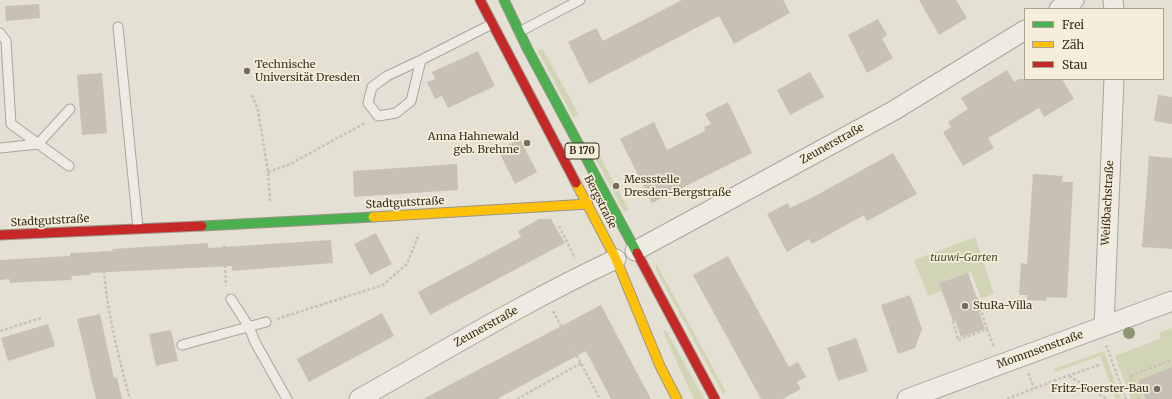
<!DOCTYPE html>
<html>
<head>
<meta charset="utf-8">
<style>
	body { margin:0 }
	#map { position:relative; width:1172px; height:399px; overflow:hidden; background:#e4e0d3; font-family:Merriweather,serif }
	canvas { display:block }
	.legend { position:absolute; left:1024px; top:8px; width:140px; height:72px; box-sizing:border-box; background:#f4eeda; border:1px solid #aaa290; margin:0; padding:5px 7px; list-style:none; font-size:12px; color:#3a2f22 }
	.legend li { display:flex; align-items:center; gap:8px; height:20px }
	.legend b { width:20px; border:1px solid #aaa290 }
</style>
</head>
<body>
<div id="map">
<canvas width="1172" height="399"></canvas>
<ul class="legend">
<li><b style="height:5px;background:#4caf50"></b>Frei</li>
<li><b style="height:5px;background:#ffc107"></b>Zäh</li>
<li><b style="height:5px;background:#c62828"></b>Stau</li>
</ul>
</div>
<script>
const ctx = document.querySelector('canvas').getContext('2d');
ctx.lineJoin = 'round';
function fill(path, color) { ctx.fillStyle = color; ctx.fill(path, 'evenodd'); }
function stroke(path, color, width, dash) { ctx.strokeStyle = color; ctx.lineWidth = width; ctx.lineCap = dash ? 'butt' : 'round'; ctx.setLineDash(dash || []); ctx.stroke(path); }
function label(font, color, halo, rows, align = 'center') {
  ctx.font = font + ' Merriweather,serif'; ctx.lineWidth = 3.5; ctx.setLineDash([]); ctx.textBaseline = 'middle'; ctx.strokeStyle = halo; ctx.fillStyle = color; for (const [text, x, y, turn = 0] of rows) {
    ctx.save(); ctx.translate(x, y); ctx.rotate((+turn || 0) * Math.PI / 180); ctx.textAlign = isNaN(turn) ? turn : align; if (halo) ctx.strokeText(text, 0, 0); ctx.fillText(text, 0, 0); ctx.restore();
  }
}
const green = new Path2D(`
	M543,49L579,115L573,117L538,51Z
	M596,149L629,210L624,212L592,152Z
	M975,237L994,294L981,298L971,272L939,283L942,291L928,296L914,260Z
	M656,263L726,392L723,394L656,270Z
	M1172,328V367L1137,380L1144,399H1131L1115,356L1161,338L1159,333Z
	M666,330L704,399H694L681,372L663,331Z
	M1104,351L1121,398L1116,399L1100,356L1055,372L1054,369Z`);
const building = new Path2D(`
	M682,0H783L790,13L734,44L719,16L589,84L568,42L596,28L603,41Z
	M919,0H956L967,18L939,35Z
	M39,4L40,18L6,21L5,6Z
	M878,19L887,35L882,39L893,58L867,73L848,35Z
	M478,51L495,86L448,108L442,96L435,99L427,82L435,79L432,72Z
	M1007,70L1014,82L1019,79H1062L1074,99L1044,117L1039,108L988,138L994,148L963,166L943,132L951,127L948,122L968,109L961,98Z
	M810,72L824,97L790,115L777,90Z
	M102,73L107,133L82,135L77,75Z
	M1158,95L1172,97V124L1154,121Z
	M728,102L752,153L652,203L620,139L654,122L667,150L705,131L704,127L711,124L705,114Z
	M520,139L537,172L515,184L498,150Z
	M893,153L917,194L867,221L864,215L812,244L809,239L787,252L767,214L788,203L790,208L815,196Z
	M1149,156L1172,158V249L1142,247Z
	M457,164L458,190L354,197L353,171Z
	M1033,174L1063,176L1062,182H1073L1067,298L1047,297L1046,301L1027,300V295H1019L1021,263L1027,264Z
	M539,219H551L565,243L430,315L418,292L521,237L518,231Z
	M376,233L392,264L370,275L354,244Z
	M331,240L333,263L232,271V266L90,273V275L71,276L72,280L25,282L10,283L9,279L0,280V260L70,256V253L113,251L112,249L208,243V248Z
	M728,256L789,367L798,362L806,377L797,382L801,389L783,399H761L693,275Z
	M968,273L976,296L988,309L979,312L985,329L961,337L955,320L953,321L939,283Z
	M910,295L922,329L915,348L898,354L881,305Z
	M601,305L651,399H611L586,351L497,399H423Z
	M382,313L394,336L309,382L297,359Z
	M100,314L114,378L117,377L122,399H96L77,319Z
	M48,324L55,346L8,361L1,338Z
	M171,330L178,361L156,366L149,334Z
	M856,338L868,371L838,381L827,348Z
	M1172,367V399H1145L1138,380Z`);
const path = new Path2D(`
	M252,95L258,110L268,172L270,202
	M268,172L290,164L365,123
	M559,226L575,258
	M224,245L226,286
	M103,251C104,301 117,351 130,399
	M553,311L600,399
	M277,319L383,285L407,264L419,234
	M953,321L958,340L987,329L981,311
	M987,329L994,347
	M0,331L41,318
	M1106,345L1126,399
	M1028,373L1034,388
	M1069,376L1107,399
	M517,399L581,363
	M1007,399L1056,380L1099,365
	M1139,399L1130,376L1172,360`);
const lane = new Path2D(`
	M118,27L138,228
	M519,32L580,0
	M0,33L6,41L11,124L69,166
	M421,60L411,101L396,113L378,116L368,103L372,87L387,76L421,60L492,24
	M0,148L38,144L70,109
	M231,299L249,327L255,342L287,399
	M182,345L266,322`);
const street = new Path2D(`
	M1113,0L1114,9
	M1059,9L1074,0
	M635,251L893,111L1025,30
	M1104,326L1114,79
	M359,399C444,351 528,300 616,259
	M907,399L1172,301`);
const fast = new Path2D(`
	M504,0L528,50L637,253
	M202,226L373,217`);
const slow = new Path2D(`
	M576,183L616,259L660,366L677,399
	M373,217L588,204`);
const jam = new Path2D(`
	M480,0L576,183
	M0,235L202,226
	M637,253L715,399`);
const trees = [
	[1129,333]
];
const markers = [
	[247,71,4,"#766d60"],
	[527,143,4,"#766d60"],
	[616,186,4,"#766d60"],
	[965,306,4,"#766d60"],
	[1157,389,4,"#766d60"]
];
const shields = [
	[582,151,34]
];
const shieldNames = [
	["B 170",582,151]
];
const poiNames = [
	["Technische",255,65],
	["Universität Dresden",255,78],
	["Anna Hahnewald",519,137,"right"],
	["geb. Brehme",519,150,"right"],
	["Messstelle",624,180],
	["Dresden-Bergstraße",624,193],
	["StuRa-Villa",973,306],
	["Fritz-Foerster-Bau",1149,389,"right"]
];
const streetNames = [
	["Zeunerstraße",832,144,-29],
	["Bergstraße",600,202,63],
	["Stadtgutstraße",405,203,-3],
	["Weißbachstraße",1108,203,-87],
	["Stadtgutstraße",50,221,-3],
	["Zeunerstraße",486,327,-29],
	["Mommsenstraße",1040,350,-20]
];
const parkNames = [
	["tuuwi-Garten",964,258]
];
fill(green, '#d2d4b6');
fill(building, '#c8c0b4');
stroke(lane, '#aaa59b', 11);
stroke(street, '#aaa59b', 21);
stroke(fast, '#9a958b', 11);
stroke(slow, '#9a958b', 11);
stroke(jam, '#9a958b', 11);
stroke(path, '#c6c2ba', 2.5, [3, 2]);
stroke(lane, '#edebe3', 9);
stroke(street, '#edebe3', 19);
stroke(fast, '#4caf50', 9);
stroke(slow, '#ffc107', 9);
stroke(jam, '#c62828', 9);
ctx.fillStyle = '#8e9476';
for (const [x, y] of trees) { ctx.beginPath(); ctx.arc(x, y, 6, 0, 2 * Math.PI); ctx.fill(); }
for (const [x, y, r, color] of markers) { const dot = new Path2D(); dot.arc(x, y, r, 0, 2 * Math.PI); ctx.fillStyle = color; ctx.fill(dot); stroke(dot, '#f4eeda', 1.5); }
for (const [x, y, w] of shields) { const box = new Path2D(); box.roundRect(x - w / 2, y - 8, w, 16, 3); ctx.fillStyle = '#f4eeda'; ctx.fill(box); stroke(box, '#3a2f22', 1); }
label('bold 10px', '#3a2f22', null, shieldNames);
label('11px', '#3a2f22', '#f4eeda', poiNames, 'left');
label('11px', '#3a2f22', '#f4eeda', streetNames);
label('italic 11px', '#48552a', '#f4eeda', parkNames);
</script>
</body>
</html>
